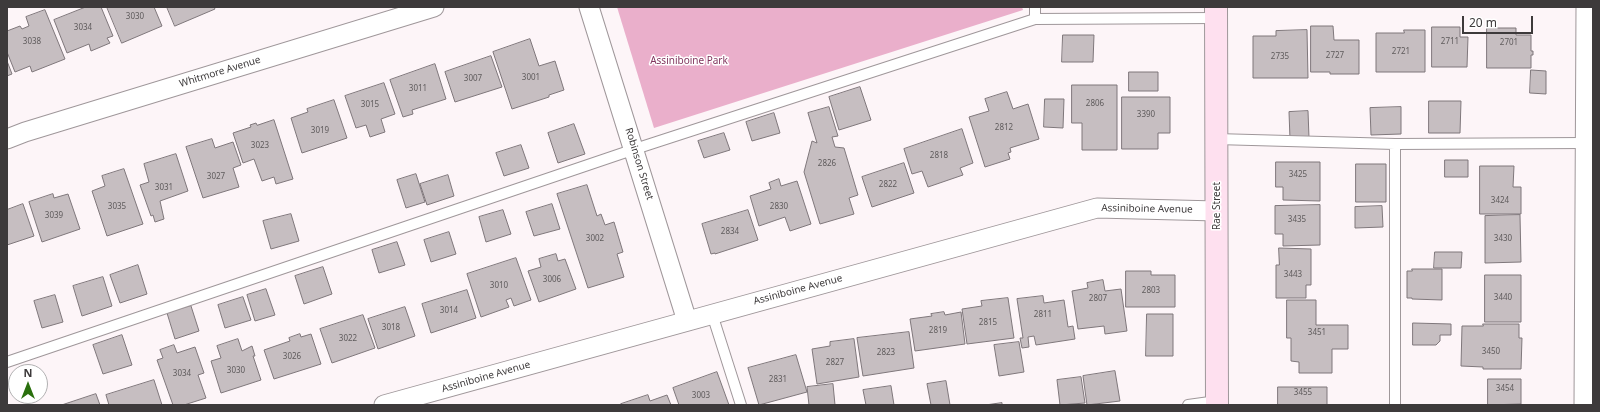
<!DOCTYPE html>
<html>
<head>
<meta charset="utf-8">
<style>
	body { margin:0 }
	#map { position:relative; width:1600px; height:412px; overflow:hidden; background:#fdf5f8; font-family:"Noto Sans",sans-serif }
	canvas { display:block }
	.frame { position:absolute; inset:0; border:8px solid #3d3a3b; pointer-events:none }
	.north { position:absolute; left:8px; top:364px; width:40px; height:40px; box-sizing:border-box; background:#fff; border:1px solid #b1b0b1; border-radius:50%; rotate:0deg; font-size:11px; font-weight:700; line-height:16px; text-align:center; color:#3d3a3b }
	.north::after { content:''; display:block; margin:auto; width:14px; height:18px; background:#2a700d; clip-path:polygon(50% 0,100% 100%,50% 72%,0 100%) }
	.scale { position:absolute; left:1462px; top:16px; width:71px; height:18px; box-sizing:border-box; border:2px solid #3d3a3b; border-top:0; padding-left:5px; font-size:12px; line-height:14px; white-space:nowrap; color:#3d3a3b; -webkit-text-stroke:3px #fff; paint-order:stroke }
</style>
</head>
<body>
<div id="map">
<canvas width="1600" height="412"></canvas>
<div class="frame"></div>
<div class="north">N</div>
<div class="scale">20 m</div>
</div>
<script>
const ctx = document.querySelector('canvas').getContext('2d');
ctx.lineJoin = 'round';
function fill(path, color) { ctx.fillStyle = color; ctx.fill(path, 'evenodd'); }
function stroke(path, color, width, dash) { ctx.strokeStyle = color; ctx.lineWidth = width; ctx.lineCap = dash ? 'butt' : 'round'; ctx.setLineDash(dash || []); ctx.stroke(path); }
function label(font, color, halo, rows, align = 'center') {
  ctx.font = font + ' "Noto Sans",sans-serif'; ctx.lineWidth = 3; ctx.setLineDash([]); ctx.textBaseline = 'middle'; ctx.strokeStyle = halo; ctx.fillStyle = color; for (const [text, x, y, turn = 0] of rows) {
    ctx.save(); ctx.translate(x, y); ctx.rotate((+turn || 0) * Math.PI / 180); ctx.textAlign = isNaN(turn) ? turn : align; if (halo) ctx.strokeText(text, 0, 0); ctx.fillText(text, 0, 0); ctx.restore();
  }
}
const green = new Path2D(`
	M617,7H1022L1023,10L654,128Z`);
const building = new Path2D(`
	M86,7H101L113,36L107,38L110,43L91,51L89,44L67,53L54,20Z
	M107,7H154L162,26L122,43Z
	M167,7H214L215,9L175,26Z
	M45,10L65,59L32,72L30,66L15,72L7,52V31L20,26L22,29L29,26L26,17Z
	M1311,26H1333L1334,40H1359V74H1330V72H1311Z
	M1432,27H1460V37H1468L1467,67H1432Z
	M1487,28H1516V35H1531V51H1533V55H1531V68H1487Z
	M1307,30L1308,78H1253V36H1276V31Z
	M1404,30H1425V72H1376V33H1404Z
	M1063,35H1094L1093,62H1062Z
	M530,39L539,66L555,61L564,90L549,95V97L512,109L493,52Z
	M491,56L502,87L455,102L445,72Z
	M7,61L12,74L7,76Z
	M435,64L446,99L412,110L413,114L403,117L390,80Z
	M1531,70L1546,71V94L1530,93Z
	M1129,72H1158V91H1129Z
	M384,83L395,114L381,119L385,132L370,137L366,125L356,128L345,96Z
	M1072,85H1117V150H1082V123H1072Z
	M860,87L871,120L839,130L829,97Z
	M1007,92L1013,109L1028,104L1039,139L1010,148L1011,152L1008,153L1010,159L985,167L969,117L989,111L985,99Z
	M1122,97H1170V133H1158V149H1122Z
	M1045,99H1064L1063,128L1044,127Z
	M334,100L347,138L302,153L291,118L308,112L307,109Z
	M1429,101H1461L1460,133H1429Z
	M829,107L838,136L832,137L835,147L844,148L858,195L849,198L854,214L820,224L804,172L812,141L817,143L808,113Z
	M1401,107V134L1371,135L1370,108Z
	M1308,111L1309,138L1290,139L1289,112Z
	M774,113L780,133L752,141L746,122Z
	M274,120L293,179L276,184L274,177L262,181L254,159L243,163L233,133L251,127L250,125L256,123L257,125Z
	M574,124L585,154L558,163L548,133Z
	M962,129L973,163L960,168L963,175L928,187L922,171L912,174L904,149Z
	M724,133L730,150L704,158L698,141Z
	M212,139L215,148L233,142L241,165L233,168L239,187L203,198L186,147Z
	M521,145L529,168L504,176L496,153Z
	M176,154L188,191L160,201L164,219L155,222L153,215L151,216L140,185L149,182L144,164Z
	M1445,160H1468V177H1445Z
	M1276,162H1320V201L1283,200V187H1276Z
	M904,163L914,193L872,207L862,177Z
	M1356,164H1386V202H1356Z
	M1480,166H1514L1513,187H1521V214H1480Z
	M124,169L143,224L107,236L92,191L105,186L102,176Z
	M416,174L425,202L406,208L397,180Z
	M448,175L454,196L427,205L420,184Z
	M779,179L781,186L797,181L811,224L790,231L785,217L759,226L750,196L771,189L769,183Z
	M587,185L597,216L601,214L605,225L614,222L623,252L617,254L624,277L588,288L557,194Z
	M53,194L54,198L68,194L80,229L42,242L29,202Z
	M23,204L34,236L7,245V210Z
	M552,204L560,229L534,236L526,212Z
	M1320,205V245L1283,246V234H1275V206Z
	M1382,206L1383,227L1355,228V207Z
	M503,210L511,234L486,242L479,217Z
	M748,210L758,240L715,254V253L711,254L702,224Z
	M291,214L299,241L271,249L263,221Z
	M1520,215L1521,262L1485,263V216Z
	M449,232L456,254L431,262L424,240Z
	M397,242L405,265L379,273L372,250Z
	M1279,248L1311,249V285H1306V298H1276V265H1279Z
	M1435,252H1462L1461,268H1434Z
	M556,254L558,261L565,259L576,289L539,302L528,271L541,267L539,259Z
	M516,258L531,300L514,306L511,298L506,300L509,307L481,317L467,274Z
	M138,265L147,294L120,303L110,275Z
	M323,267L332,294L304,304L295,276Z
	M1412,269H1442V300L1412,299V298H1407V271H1412Z
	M1126,271H1151V275H1175V307H1126Z
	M1485,275H1521V322H1485Z
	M103,277L112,306L82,316L73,286Z
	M1103,280L1105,291L1121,289L1127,331L1105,334L1104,326L1078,329L1072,291L1088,288L1087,283Z
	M266,289L275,315L255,321L247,295Z
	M467,290L476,318L431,333L422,304Z
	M55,295L63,322L42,328L34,301Z
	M1043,296L1044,303L1064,300L1068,327L1073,326L1075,339L1036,345L1034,336L1028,337L1029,347L1022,348L1020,338H1023L1017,299Z
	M243,297L251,320L225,328L218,305Z
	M1008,298L1014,338L967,344L962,309L982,306L981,301Z
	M1287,300H1316V325H1348V349H1332V373H1299V362L1291,361V338H1287Z
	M191,306L199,331L175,339L167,313Z
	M405,307L415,336L378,349L368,319Z
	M944,312L945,315L961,312L965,344L915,351L910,319L932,316L931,314Z
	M1147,314H1173V356H1146Z
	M363,315L375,348L332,363L320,329Z
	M1413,323L1451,324V335H1440V341L1436,345H1413Z
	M1483,324H1519V338H1522L1521,369H1483V367L1461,366L1462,326H1483Z
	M909,332L914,368L863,376L857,338Z
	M300,334L301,337L311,334L321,364L274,379L264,350L290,341L289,338Z
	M122,335L132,365L103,374L93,345Z
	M238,339L242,351L252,346L255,356H253L261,380L221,393L211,361L221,358L217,346Z
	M854,339L859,377L817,384L812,349L830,346V342Z
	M1019,342L1024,372L999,376L994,345Z
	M174,345L177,353L195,347L204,373L198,375L206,398L184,405H173L157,360L163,358L160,350Z
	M796,355L807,392L759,405L748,368Z
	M1115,371L1120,401L1087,405L1083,376Z
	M717,372L729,405H679L673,388Z
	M1081,377L1085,403L1060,405L1057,380Z
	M1488,379H1521V404L1488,405Z
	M154,380L162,405H109L106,395Z
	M946,381L950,405H931L927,384Z
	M833,384L835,405H809L807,387Z
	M891,386L894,405H866L863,390Z
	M1278,387H1327V405H1278Z
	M96,394L100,405H62Z
	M648,395L650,401L667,395L671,405H622L621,404Z
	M1002,403V405H986Z`);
const lane = new Path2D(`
	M1035,19L1216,18
	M1216,139L1395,144L1584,143
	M1395,144V405
	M712,314L741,405
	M7,362L635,149L1035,19V7
	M1188,405L1217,401`);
const street = new Path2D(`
	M589,7L687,321
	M7,139L25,132L434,7
	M384,405L1097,208L1217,211
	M1584,405L1586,7`);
const secondary = new Path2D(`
	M1216,7L1217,405`);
const numberNames = [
	["3030",135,17],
	["3034",83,28],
	["3038",32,42],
	["2711",1450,42],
	["2701",1509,43],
	["2721",1401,52],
	["2727",1335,56],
	["2735",1280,57],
	["3001",531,78],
	["3007",473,79],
	["3011",418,89],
	["2806",1095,104],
	["3015",370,105],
	["3390",1146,115],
	["2812",1004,128],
	["3019",320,131],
	["3023",260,146],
	["2818",939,156],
	["2826",827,164],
	["3425",1298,175],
	["3027",216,177],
	["2822",888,185],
	["3031",164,188],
	["3424",1500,201],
	["3035",117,207],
	["2830",779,207],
	["3039",54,216],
	["3435",1297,220],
	["2834",730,232],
	["3002",595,239],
	["3430",1503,239],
	["3443",1293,275],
	["3006",552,280],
	["3010",499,286],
	["2803",1151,291],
	["3440",1503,298],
	["2807",1098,299],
	["3014",449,311],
	["2811",1043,315],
	["2815",988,323],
	["3018",391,328],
	["2819",938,331],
	["3451",1317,333],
	["3022",348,339],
	["3450",1491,352],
	["2823",886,353],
	["3026",292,357],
	["2827",835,363],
	["3030",236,371],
	["3034",182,374],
	["2831",778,380],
	["3454",1505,389],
	["3455",1303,393],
	["3003",701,396]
];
const parkNames = [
	["Assiniboine Park",689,61]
];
const streetNames = [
	["Whitmore Avenue",220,72,-17],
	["Robinson Street",639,164,73],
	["Rae Street",1217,206,-90],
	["Assiniboine Avenue",1147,209,1],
	["Assiniboine Avenue",798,290,-15],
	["Assiniboine Avenue",486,377,-16]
];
fill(green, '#eaafcb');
fill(building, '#c6bec1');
stroke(building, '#7f777b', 1);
stroke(lane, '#9f979a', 12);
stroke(street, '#9f979a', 21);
stroke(secondary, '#9f979a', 24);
stroke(lane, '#fff', 10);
stroke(street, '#fff', 19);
stroke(secondary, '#fee0ef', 22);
label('8px', '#5f5b5c', null, numberNames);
label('10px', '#81355e', '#fff', parkNames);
label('10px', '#3d3a3b', '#fff', streetNames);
</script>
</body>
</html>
